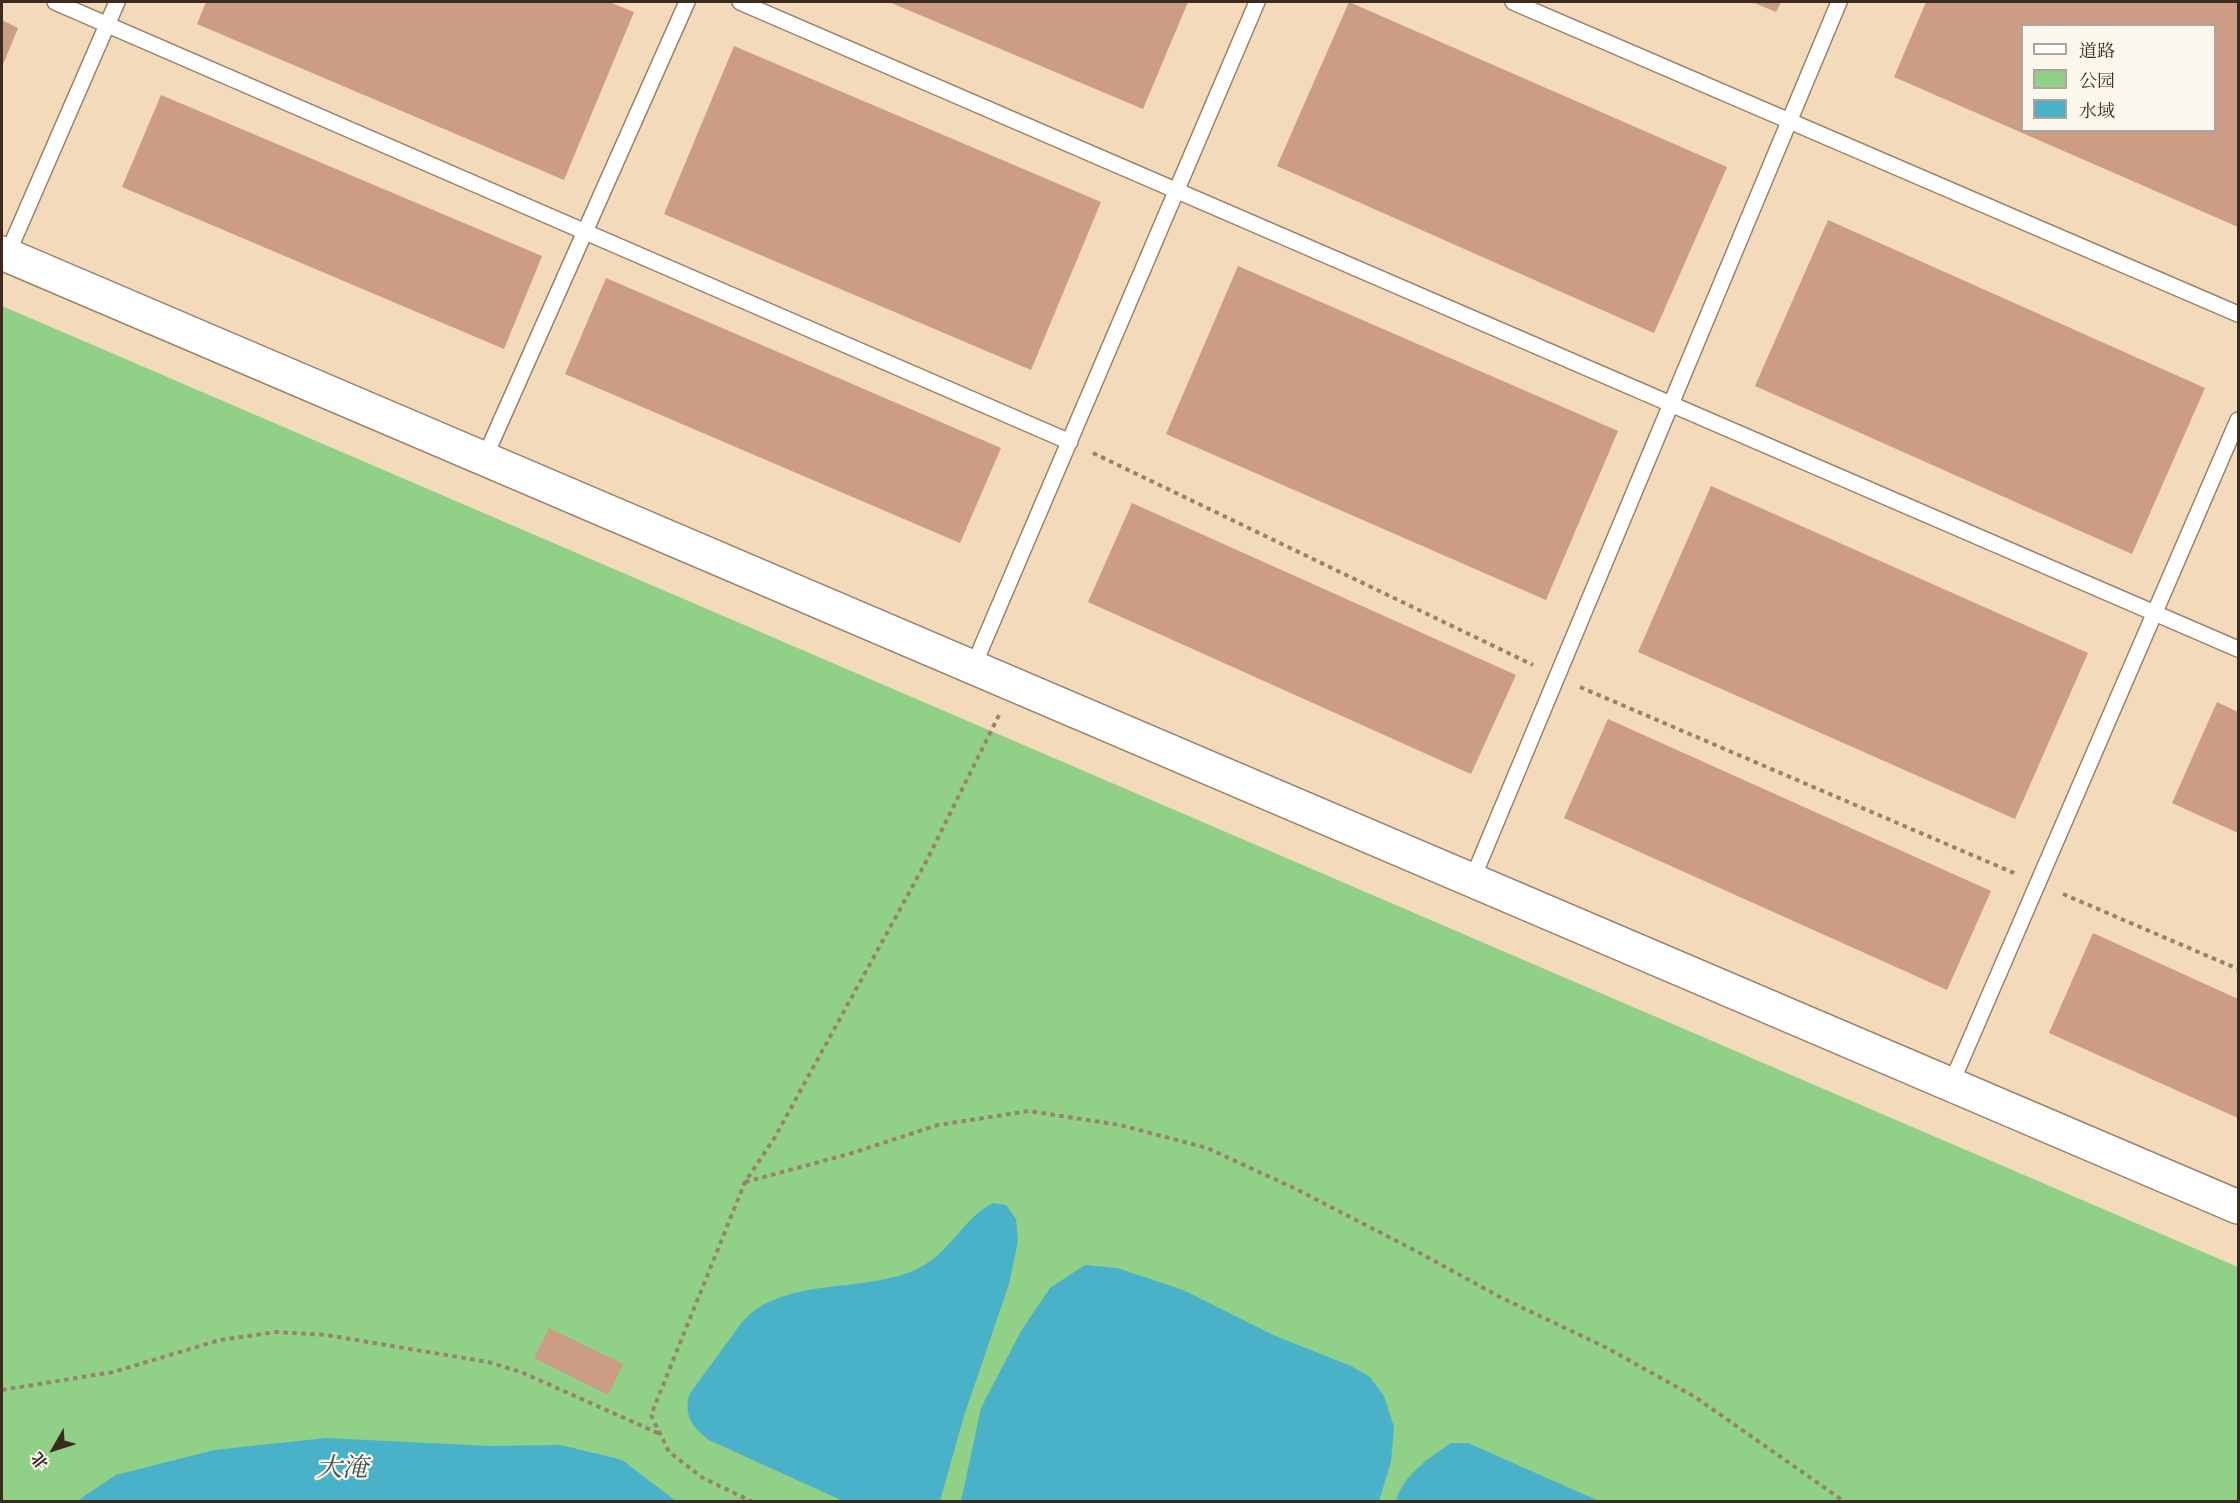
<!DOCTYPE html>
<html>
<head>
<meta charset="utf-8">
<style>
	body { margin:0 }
	#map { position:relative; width:2240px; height:1503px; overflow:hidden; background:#f3daba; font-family:"IM FELL Great Primer","Noto Serif SC",serif }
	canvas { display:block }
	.frame { position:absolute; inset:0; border:3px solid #3b2a1e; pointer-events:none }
	.legend { position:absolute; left:2021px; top:24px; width:195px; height:108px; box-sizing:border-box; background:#fbf7ec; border:2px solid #aea59a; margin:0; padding:8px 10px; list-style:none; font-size:18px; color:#3b2a1e }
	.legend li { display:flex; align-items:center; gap:12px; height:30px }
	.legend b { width:30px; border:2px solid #aea59a }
	.north { position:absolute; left:24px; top:1419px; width:60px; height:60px; -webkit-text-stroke:4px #fbf7ec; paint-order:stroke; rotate:231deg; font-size:16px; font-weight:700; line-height:24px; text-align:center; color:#3b2a1e }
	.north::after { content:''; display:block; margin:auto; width:21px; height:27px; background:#3b2a1e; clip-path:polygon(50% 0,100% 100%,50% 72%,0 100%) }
</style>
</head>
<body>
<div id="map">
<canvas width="2240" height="1503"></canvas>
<div class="frame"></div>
<ul class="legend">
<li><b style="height:8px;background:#fff"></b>道路</li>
<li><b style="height:16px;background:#90d087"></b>公园</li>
<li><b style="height:16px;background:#49b1c8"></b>水域</li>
</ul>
<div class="north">北</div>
</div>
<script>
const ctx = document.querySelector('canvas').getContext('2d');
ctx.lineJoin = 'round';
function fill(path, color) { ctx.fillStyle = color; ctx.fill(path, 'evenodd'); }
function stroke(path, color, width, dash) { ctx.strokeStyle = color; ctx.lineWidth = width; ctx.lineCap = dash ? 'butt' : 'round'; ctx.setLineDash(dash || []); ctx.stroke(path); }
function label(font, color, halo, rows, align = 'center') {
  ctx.font = font + ' "IM FELL Great Primer","Noto Serif SC",serif'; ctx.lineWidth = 4.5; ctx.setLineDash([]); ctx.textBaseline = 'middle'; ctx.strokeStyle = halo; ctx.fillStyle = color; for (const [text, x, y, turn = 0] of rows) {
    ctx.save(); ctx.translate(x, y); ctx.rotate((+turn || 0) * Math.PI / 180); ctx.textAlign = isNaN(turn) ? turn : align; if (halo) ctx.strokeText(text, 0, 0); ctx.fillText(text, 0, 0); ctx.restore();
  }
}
const green = new Path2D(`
	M2,306L2238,1267V1501H2Z`);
const water = new Path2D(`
	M993,1203L1006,1205L1016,1219L1018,1241L1009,1284L964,1416L940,1501H843L709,1440C692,1427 684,1416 689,1395C702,1376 716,1358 729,1340C735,1333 739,1324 746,1318C789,1276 867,1294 919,1268C951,1252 963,1218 993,1203Z
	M1085,1265L1117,1268L1183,1290L1273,1335L1351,1366L1370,1377L1384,1396L1394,1427L1391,1462L1379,1501H961L981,1408L1021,1331L1050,1288Z
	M326,1438L490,1446L561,1445L622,1460L676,1501H77L116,1475L214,1450Z
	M1451,1443H1468L1599,1501H1396C1403,1475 1429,1458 1451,1443Z`);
const building = new Path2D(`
	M206,2H609L634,12L564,180L197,24Z
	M889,2H1188L1143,109Z
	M1349,2L1727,167L1654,333L1277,166Z
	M1752,2H1781L1776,12Z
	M1926,2H2238V227L1894,77ZM2022,26H2214V130H2022Z
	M2,20L18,28L2,67Z
	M734,46L1101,202L1031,370L664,214Z
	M161,95L542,256L504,349L122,187Z
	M1828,220L2205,388L2132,554L1755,386Z
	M1238,266L1618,431L1546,600L1166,434Z
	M606,278L1001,448L960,543L565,374Z
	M1711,486L2088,653L2015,819L1638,652Z
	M1132,503L1516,675L1471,774L1088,602Z
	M2217,702L2238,712V833L2172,803Z
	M1608,719L1991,891L1947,990L1564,818Z
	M2093,933L2238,999V1118L2049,1033Z
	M549,1328L623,1364L608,1395L534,1358Z`);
const path = new Path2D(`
	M1093,453L1533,665
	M1580,687L2014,873
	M2063,894L2238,969
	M745,1182L849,1154L938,1125L1029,1111L1120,1125L1207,1148L1294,1188L1416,1251L1500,1297L1607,1348L1695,1397L1845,1502
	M2,1390L113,1372L220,1340L276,1332L326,1335L488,1362L521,1372L660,1434
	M753,1502L703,1478L669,1452L651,1415L745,1182L775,1137L927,860L999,715`);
const service = new Path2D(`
	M55,2L1070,442
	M740,2L2238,649
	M1513,2L2238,314
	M7,255L117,2
	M484,459L687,2
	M973,667L1257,2
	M1472,880L1839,2
	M1951,1084L2238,420`);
const tertiary = new Path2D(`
	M2,253L2238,1207`);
const waterNames = [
	["大淹",342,1470]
];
fill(green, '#90d087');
fill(water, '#49b1c8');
fill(building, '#cc9c84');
stroke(service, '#97826c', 18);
stroke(tertiary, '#97826c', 36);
stroke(path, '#97826c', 4, [4.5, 4.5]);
stroke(service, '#fff', 15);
stroke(tertiary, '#fff', 33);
label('italic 26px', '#40595a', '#fbf7ec', waterNames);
</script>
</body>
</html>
